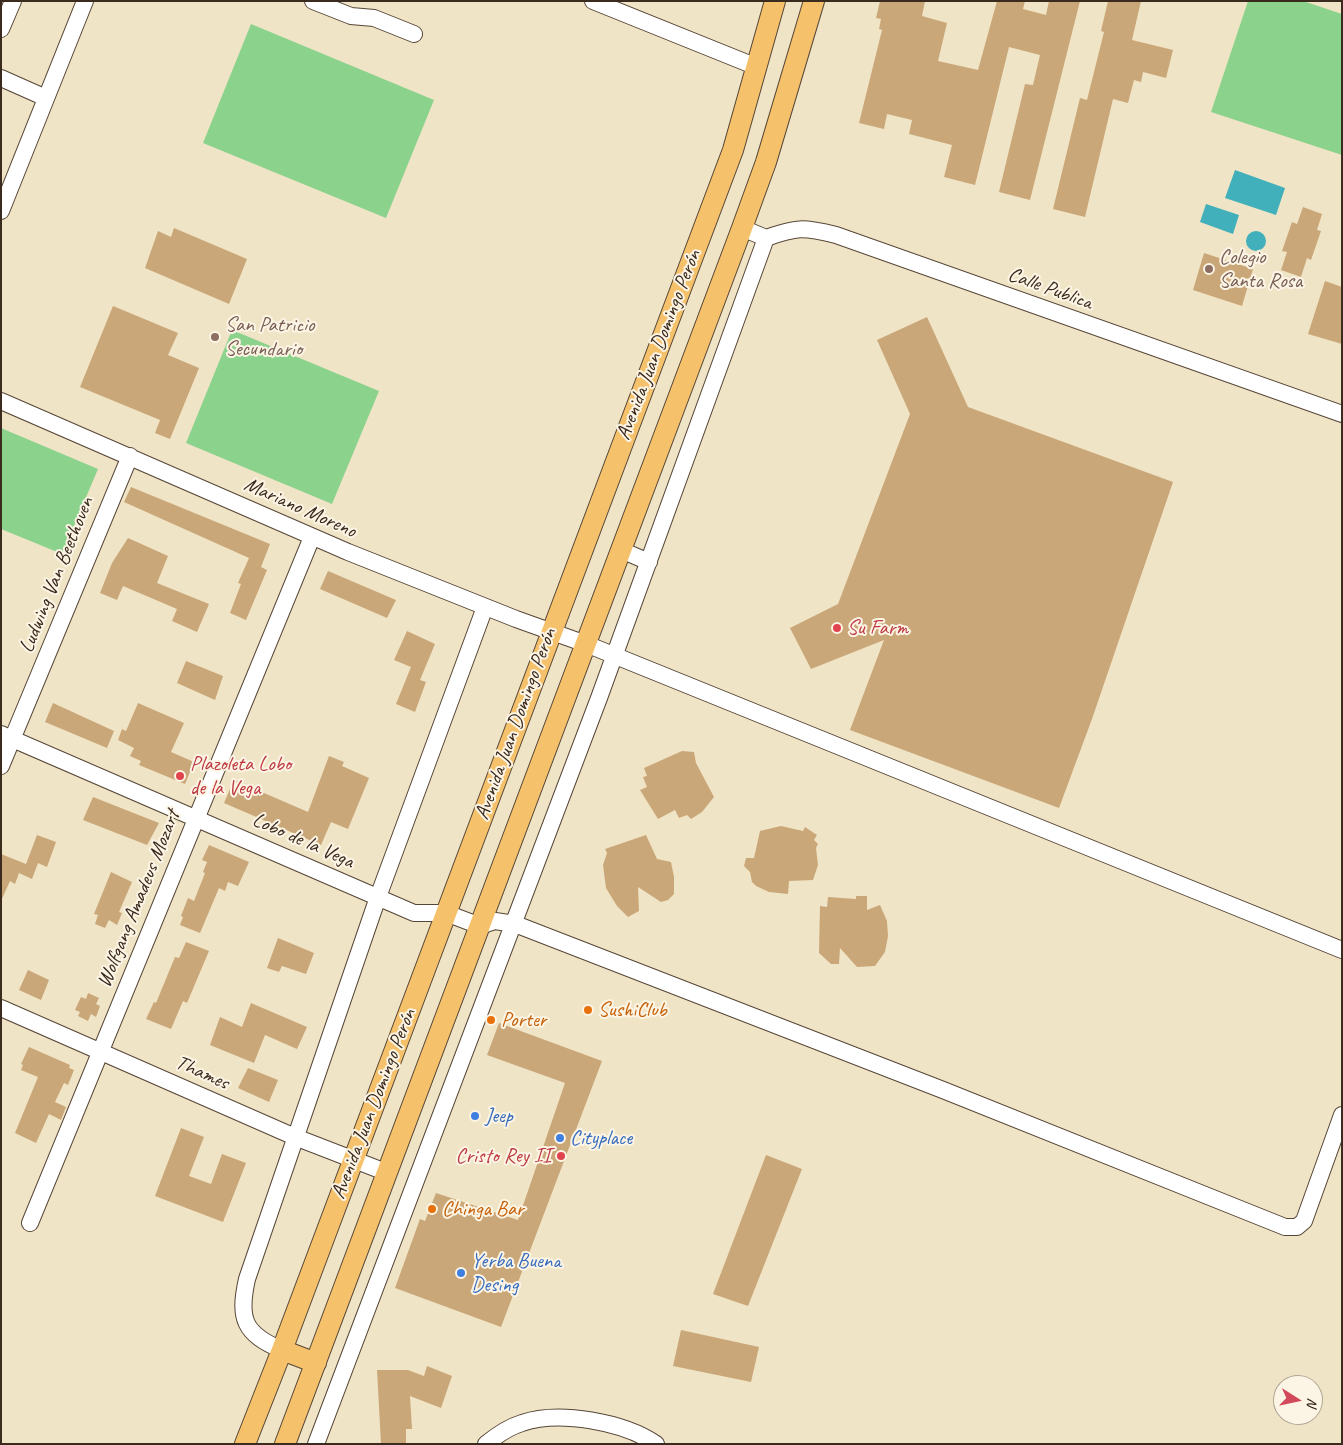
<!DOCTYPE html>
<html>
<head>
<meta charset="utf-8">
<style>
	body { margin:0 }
	#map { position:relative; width:1343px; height:1445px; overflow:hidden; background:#f0e4c6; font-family:Caveat,sans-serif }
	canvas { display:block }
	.frame { position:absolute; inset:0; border:2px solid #3b2a1e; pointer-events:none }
	.north { position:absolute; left:1273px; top:1375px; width:50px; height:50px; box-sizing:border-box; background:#fcf5e5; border:1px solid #afa495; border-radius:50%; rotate:100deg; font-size:14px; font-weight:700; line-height:20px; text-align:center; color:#3b2a1e }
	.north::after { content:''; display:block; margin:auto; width:18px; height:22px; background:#d1495b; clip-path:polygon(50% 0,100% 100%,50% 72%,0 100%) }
</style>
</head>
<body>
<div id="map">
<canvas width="1343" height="1445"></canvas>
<div class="frame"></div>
<div class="north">N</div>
</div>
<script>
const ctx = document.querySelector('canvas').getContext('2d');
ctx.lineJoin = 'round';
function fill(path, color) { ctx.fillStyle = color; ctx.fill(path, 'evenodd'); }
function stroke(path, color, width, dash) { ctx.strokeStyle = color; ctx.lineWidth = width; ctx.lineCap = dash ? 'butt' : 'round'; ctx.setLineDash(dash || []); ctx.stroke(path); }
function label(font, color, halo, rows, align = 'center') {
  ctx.font = font + ' Caveat,sans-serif'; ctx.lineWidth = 4; ctx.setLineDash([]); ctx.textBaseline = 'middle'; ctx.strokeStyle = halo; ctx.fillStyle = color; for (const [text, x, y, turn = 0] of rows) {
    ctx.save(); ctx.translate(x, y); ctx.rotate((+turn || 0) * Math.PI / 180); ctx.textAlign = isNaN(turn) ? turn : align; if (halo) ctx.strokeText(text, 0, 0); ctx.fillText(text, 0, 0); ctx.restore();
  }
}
const green = new Path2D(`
	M1248,1H1303L1342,14V155L1211,112Z
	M251,24L434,100L386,218L203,143Z
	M232,330L379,391L332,504L186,443Z
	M1,428L98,469L62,554L1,529Z`);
const water = new Path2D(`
	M1235,170L1285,188L1276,215L1225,198Z
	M1206,204L1239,215L1233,234L1200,222Z
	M1246 241a10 10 0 1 1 20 0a10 10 0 1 1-20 0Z`);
const building = new Path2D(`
	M880,1H925L922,16L947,23L938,61L978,70L997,1H1025L1023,9L1046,15L1049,1H1080L1030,200L999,192L1025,84L1033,85L1040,55L1009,47L975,185L944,177L952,145L909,134L912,120L887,114L884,129L859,123L882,30L879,29L881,19L876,18Z
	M1108,1H1141L1132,40L1173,50L1166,78L1143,72L1141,82L1134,80L1128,103L1113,99L1085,217L1053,209L1080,98L1087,100L1104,32L1101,31Z
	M1303,207L1322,214L1317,230L1321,231L1311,260L1307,258L1301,277L1281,270L1287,252L1282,251L1292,222L1297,224Z
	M174,228L247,259L229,304L145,268L158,231L171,237Z
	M1204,253L1253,269L1242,306L1193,290Z
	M1325,281L1342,287V344L1308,334Z
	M113,306L178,333L168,355L199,368L170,439L155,433L160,420L80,387Z
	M927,317L968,407L1173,482L1092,719L1059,808L850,730L884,640L811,669L790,628L838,604L910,414L877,340Z
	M131,487L270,544L261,567L267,570L246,620L230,613L241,584L238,583L249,558L124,502Z
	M128,538L168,556L157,583L209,604L197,632L172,621L177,609L123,586L117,600L100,593L112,563Z
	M328,571L396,600L387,618L320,589Z
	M407,631L435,644L420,680L426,682L415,712L396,704L411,667L394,660Z
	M186,661L223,676L215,700L177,683Z
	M53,703L114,731L107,748L45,722Z
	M138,703L184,723L171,752L194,762L185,784L139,765L141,761L130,756L134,748L118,740L122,729L126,731Z
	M682,751L694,752L696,763L714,797L702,812L691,819L687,815L679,818L675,810L658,819L640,790L647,787L643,777L647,776L644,768Z
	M329,756L344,762L342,766L369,778L348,829L331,822L321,845L224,803L234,780L308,812Z
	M93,797L159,823L147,845L83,820Z
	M781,826L803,831L805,827L817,835L814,840L818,844L816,848L818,865L813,880L789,881L788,894L769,892L756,886L752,882L750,872L744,866L746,858H754L760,831Z
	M37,835L56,842L47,867L38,863L32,879L19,873L15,884L10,881L1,901V854L26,864Z
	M646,835L657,859L671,862L674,877V894L668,900L661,902L638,887L639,911L628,917L617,906L606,888L603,865L607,853L605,849Z
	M209,845L249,862L238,886L228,882L225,891L219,888L200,933L180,925L183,917L181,916L188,898L194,901L205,873L203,872L207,862L202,860Z
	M111,872L132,882L119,912L122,913L117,925L109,920L105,928L95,924L98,915L94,914Z
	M856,896H867V910L880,905L887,921L888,936L885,952L875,966L857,967L840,948L839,964H831L819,953L820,906L827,907L828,897L856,899Z
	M278,938L314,953L306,974L282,966L279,972L267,968Z
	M186,942L209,951L187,1003L183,1001L171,1029L146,1019L154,1002L156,1003L175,957L179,958Z
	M28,970L49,980L41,1000L19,990Z
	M88,993L99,998L96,1004L100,1006L96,1017L91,1014L88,1021L78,1016L80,1012L75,1010L81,997L86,999Z
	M251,1003L307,1027L297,1049L265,1035L254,1063L210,1045L220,1017L242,1027Z
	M499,1023L602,1061L501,1327L395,1288L420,1219L425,1221L436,1193L518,1220L565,1083L487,1055Z
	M29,1047L70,1065L69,1068L74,1070L68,1085L64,1083L55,1102L66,1107L61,1120L49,1114L36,1143L15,1133L38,1077L21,1070L23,1065L21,1064Z
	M248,1068L278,1080L269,1102L238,1088Z
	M181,1128L204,1137L189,1176L211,1184L222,1154L246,1163L223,1222L155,1196Z
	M766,1155L802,1169L748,1306L713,1294Z
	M681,1330L759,1347L751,1382L673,1366Z
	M427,1366L452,1376L441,1408L410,1396L412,1429H406V1444H381L377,1370H408L424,1376Z`);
const minor = new Path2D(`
	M313,1L351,16L374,18L414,34
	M593,1L757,67
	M1,29L13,1
	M1,78L46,98
	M1,211L85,1
	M742,228L766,238C797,227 803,227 836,235L1342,414
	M1,401L348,552L516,619L586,644L1342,950
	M621,550L649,562
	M1,734L414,913H446L480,926L495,921L515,924L943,1090L1285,1227H1297L1304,1221L1342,1115
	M1,766L130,456
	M1,1008L295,1137L388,1173
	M30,1223L312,537
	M282,1350C244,1334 238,1319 247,1279L378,897L485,607
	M316,1444L599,698L766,238
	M486,1444C497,1435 509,1427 522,1423C559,1410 624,1422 656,1444`);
const major = new Path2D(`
	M282,1350L316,1363
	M245,1444L282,1350L733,150L775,1
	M285,1444L742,228L766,162L814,1`);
const markers = [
	[1209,269,5,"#8d6e63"],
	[215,337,5,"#8d6e63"],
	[837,628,5,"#e0444e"],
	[180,776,5,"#e0444e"],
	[588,1010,5,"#e8710a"],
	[491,1020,5,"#e8710a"],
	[475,1116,5,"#3f7fe0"],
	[560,1138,5,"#3f7fe0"],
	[561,1156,5,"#e0444e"],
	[432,1209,5,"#e8710a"],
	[461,1273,5,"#3f7fe0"]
];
const educationNames = [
	["Colegio",1219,257],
	["Santa Rosa",1219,281],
	["San Patricio",225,325],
	["Secundario",225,349]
];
const streetNames = [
	["Calle Publica",1050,289,20],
	["Avenida Juan Domingo Perón",659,345,-69],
	["Mariano Moreno",300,508,24],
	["Ludwing Van Beethoven",57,575,-68],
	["Avenida Juan Domingo Perón",516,724,-70],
	["Lobo de la Vega",303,841,24],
	["Wolfgang Amadeus Mozart",139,899,-68],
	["Thames",202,1073,24],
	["Avenida Juan Domingo Perón",374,1104,-69]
];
const healthNames = [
	["Su Farm",847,628],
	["Plazoleta Lobo",190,764],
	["de la Vega",190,788],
	["Cristo Rey II",551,1156,"right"]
];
const foodNames = [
	["SushiClub",598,1010],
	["Porter",501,1020],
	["Chinga Bar",442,1209]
];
const shopNames = [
	["Jeep",485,1116],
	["Cityplace",570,1138],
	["Yerba Buena",471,1261],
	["Desing",471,1285]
];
fill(green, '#8bd28d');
fill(water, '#41b0bb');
fill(building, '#caa778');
stroke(minor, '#564637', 18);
stroke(major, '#564637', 22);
stroke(minor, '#fff', 16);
stroke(major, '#f5c16b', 20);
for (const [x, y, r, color] of markers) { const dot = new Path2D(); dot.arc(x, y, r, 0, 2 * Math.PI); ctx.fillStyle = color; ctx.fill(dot); stroke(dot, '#fcf5e5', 2); }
label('21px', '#785e54', '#fcf5e5', educationNames, 'left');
label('21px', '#3b2a1e', '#fcf5e5', streetNames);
label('21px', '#be3a42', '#fcf5e5', healthNames, 'left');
label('21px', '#c56008', '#fcf5e5', foodNames, 'left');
label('21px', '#366cbe', '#fcf5e5', shopNames, 'left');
</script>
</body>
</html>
